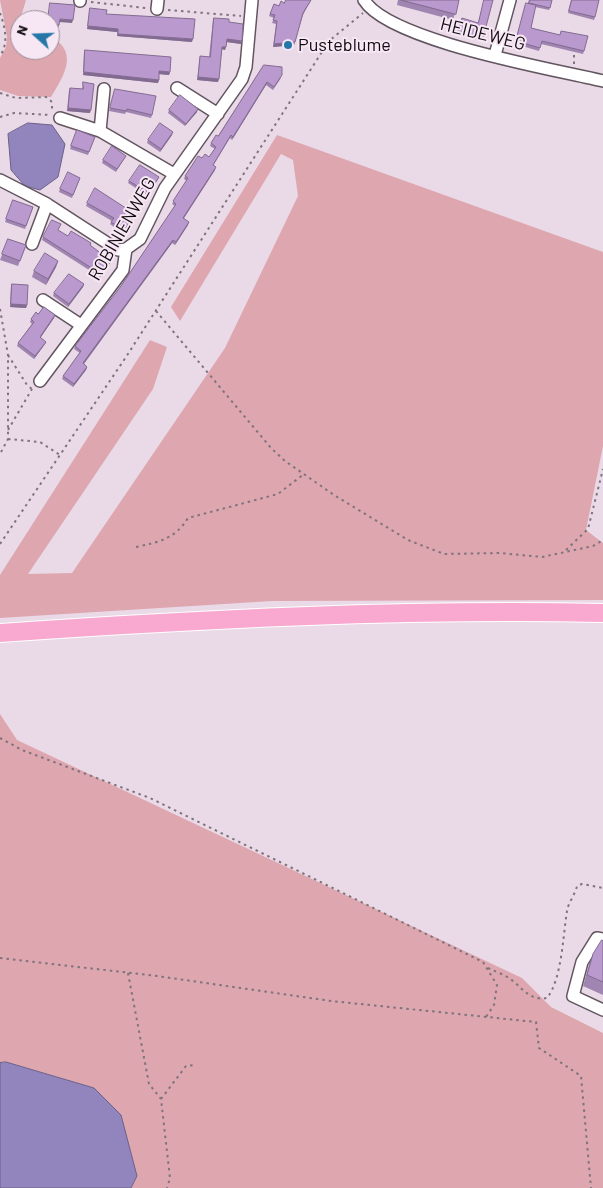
<!DOCTYPE html>
<html>
<head>
<meta charset="utf-8">
<style>
	body { margin:0 }
	#map { position:relative; width:603px; height:1188px; overflow:hidden; background:#eadae7; font-family:Barlow,sans-serif }
	canvas { display:block }
	.north { position:absolute; left:10px; top:10px; width:50px; height:50px; box-sizing:border-box; background:#f7e7f4; border:1px solid #9a8f98; border-radius:50%; rotate:290deg; font-size:14px; font-weight:700; line-height:20px; text-align:center; color:#0f0a0e }
	.north::after { content:''; display:block; margin:auto; width:18px; height:22px; background:#2577a8; clip-path:polygon(50% 0,100% 100%,50% 72%,0 100%) }
</style>
</head>
<body>
<div id="map">
<canvas width="603" height="1188"></canvas>
<div class="north">N</div>
</div>
<script>
const ctx = document.querySelector('canvas').getContext('2d');
ctx.lineJoin = 'round';
function fill(path, color) { ctx.fillStyle = color; ctx.fill(path, 'evenodd'); }
function stroke(path, color, width, dash) { ctx.strokeStyle = color; ctx.lineWidth = width; ctx.lineCap = dash ? 'butt' : 'round'; ctx.setLineDash(dash || []); ctx.stroke(path); }
function label(font, color, halo, rows, align = 'center') {
  ctx.font = font + ' Barlow,sans-serif'; ctx.lineWidth = 4; ctx.setLineDash([]); ctx.textBaseline = 'middle'; ctx.strokeStyle = halo; ctx.fillStyle = color; for (const [text, x, y, turn = 0] of rows) {
    ctx.save(); ctx.translate(x, y); ctx.rotate((+turn || 0) * Math.PI / 180); ctx.textAlign = isNaN(turn) ? turn : align; if (halo) ctx.strokeText(text, 0, 0); ctx.fillText(text, 0, 0); ctx.restore();
  }
}
const green = new Path2D(`
	M0,0H26L20,20V50H50V36C79,52 65,74 51,97L18,96L0,90V58L6,47L7,37Z
	M277,135L603,252V446L586,530L603,543V600L272,601L0,618V575L150,340L167,347L153,389L28,574L72,573L225,348L298,196L293,160L281,154L180,321L171,307Z
	M0,714L17,740L522,978L551,1007L603,1033V1188H131L137,1176L94,1088L6,1062L0,1063Z`);
const water = new Path2D(`
	M28,123L52,125L65,144L58,177L40,190L25,186L11,170L8,134Z
	M6,1062L94,1088L121,1115L137,1176L131,1188H0V1063Z`);
const path = new Path2D(`
	M91,2L146,8
	M168,10L241,16
	M0,13C5,27 9,43 0,56
	M574,64V52
	M0,93L16,98L46,97L52,102V110
	M0,117L14,113L51,115
	M0,309L8,355V439L0,454
	M156,311L271,448L285,461L334,495L408,540L444,554L500,553L542,557L593,546L603,540
	M8,355L27,385L32,389
	M8,430L32,389
	M8,439L40,442L60,455
	M0,544L126,357L329,41L363,13
	M136,547C159,542 175,539 188,518L278,494L304,474
	M566,550L588,529L603,469
	M0,738L22,750L150,798L483,962L497,985L494,1005L486,1017
	M0,958L157,976L331,1001L536,1022L539,1048L581,1076L591,1188
	M488,968C496,972 506,975 513,981C524,990 531,1001 547,998C562,979 563,935 567,911C568,903 575,895 577,886L582,884L603,888
	M128,973L149,1084L161,1099L170,1178L167,1188
	M161,1099L186,1066L196,1065`);
const minor = new Path2D(`
	M364,0C389,41 553,69 603,81
	M80,1V0
	M157,9L158,0
	M495,55L510,0
	M177,88L218,114
	M60,118L100,131L174,174
	M100,131L104,89
	M0,180L47,204L118,250L126,249
	M32,244L47,204
	M43,300L81,325
	M40,381L123,270L126,249L140,239L165,188L242,79L246,67L252,0
	M603,939L597,938L582,962L573,996L603,1010`);
const highway = new Path2D(`
	M0,633C201,619 402,609 603,613`);
const wall = new Path2D(`
	M311,0L303,15L294,45L273,47L276,24L272,23L274,18L269,16L274,4L279,6L284,3Z
	M398,0H459L453,20L397,5Z
	M529,0H552L549,10L535,7L531,28L559,35L560,34L584,51L583,54L541,44L539,51L515,44L525,6L528,4Z
	M571,0L595,17L594,20L568,13Z
	M90,8L106,14L192,42L117,36V32L87,29Z
	M214,18L229,22L241,44L227,42L225,50L222,49L218,82L197,80L200,56L209,57L213,20Z
	M462,18L483,38L482,41L457,34Z
	M85,50L170,72L169,75L159,74L158,83L83,75L84,53Z
	M264,65L281,78L273,90L266,85L232,140L230,138L213,166L215,170L184,218L188,225L175,245L172,243L84,364L87,367L86,370L73,387L62,379L63,376L80,353L74,349L75,346L121,286L175,206L172,204L187,181L184,179L185,176L202,158L209,157L215,149L210,146L211,143L218,136Z
	M83,82L90,113L67,111L69,90L70,88L82,89Z
	M115,89L152,115L151,118L126,112L125,114L109,111Z
	M169,110L197,112L185,126L168,113Z
	M77,130L95,137L88,155L70,149Z
	M172,135L160,152L147,143L148,140Z
	M126,156L116,172L102,163L103,160Z
	M159,177L148,196L128,183L129,181Z
	M80,178L72,198L59,192L60,189Z
	M13,200L33,207L25,229L5,222Z
	M87,203L134,216L123,233L110,224L112,221L86,206Z
	M58,231L68,236L91,246L111,261L110,263L100,277L42,240L43,237Z
	M8,239L26,245L18,266L0,260Z
	M58,261L56,267L46,285L32,277L34,271Z
	M12,284L27,305L26,308L10,307L11,287Z
	M84,284L83,287L68,307L53,296L54,293Z
	M38,314L55,315L54,318L40,338L46,342L45,344L34,359L17,346L18,343L32,324L30,322L31,319Z
	M603,941V995L583,986L589,965L593,954Z`);
const shadedWall = new Path2D(`
	M60,19L73,20L72,23L59,22Z
	M50,24L59,25L58,28L50,27Z
	M88,26L118,29L117,32L87,29Z
	M118,34L193,39L192,42L117,36Z
	M227,39L242,41L241,44L226,42Z
	M295,42L294,45L273,47L274,44Z
	M222,47H226L225,50L221,49Z
	M159,71L170,72L169,75L158,74Z
	M84,72L159,80L158,83L83,75Z
	M198,77L219,79L218,82L197,80Z
	M267,82L266,85L232,140L233,137Z
	M68,108L91,110L90,113L67,111Z
	M198,109L197,112L185,126L186,124Z
	M173,132L172,135L160,152L161,149Z
	M216,167L215,170L182,221L183,218Z
	M135,214L134,216L123,233L124,230Z
	M189,222L188,225L175,245L176,242Z
	M173,240L172,243L82,366L83,363Z
	M58,261L56,267L46,285L48,279Z
	M111,261L110,263L100,277L101,274Z
	M84,284L83,287L68,307L69,304Z
	M11,304L27,305L26,308L10,307Z
	M55,315L54,318L39,340L40,337Z
	M46,342L45,344L34,359L35,356Z
	M87,367L86,370L73,387L74,384Z`);
const building = new Path2D(`
	M286,0H311L303,13L295,42L274,44L277,21L273,20L275,15L270,14L274,4L279,6L281,1L284,3Z
	M401,0H459L456,14Z
	M484,0H493L483,38L458,31L462,18L478,23Z
	M530,0H552L550,8L529,3Z
	M572,0H599L595,17L569,11Z
	M50,3L75,5L73,20L60,19L59,25L50,24V20H48Z
	M526,3L536,5L531,28L560,35L561,31L588,36L584,51L542,41L540,48L516,41Z
	M90,8L107,10L106,14L195,19L193,39L118,34V29L88,26Z
	M214,18L229,19V22L243,24L242,41L227,39L226,47H222L219,79L198,77L200,56L210,57Z
	M85,50L171,57L170,72L159,71V80L84,72Z
	M264,65L282,67V75L274,87L267,82L233,137L231,135L213,165L216,167L183,218L189,222L176,242L173,240L83,363L87,367L74,384L63,376L81,351L75,346L121,286L176,204L173,201L188,178L185,176L198,156L202,158L205,154L209,157L216,147L211,143L216,135L218,136Z
	M83,82L94,84L91,110L68,108L70,88L83,89Z
	M115,89L156,96L152,115L127,109L126,111L110,108Z
	M180,95L198,109L186,124L169,110Z
	M160,123L173,132L161,149L148,140Z
	M77,130L95,137L89,152L71,146Z
	M112,146L126,156L117,169L103,160Z
	M140,165L159,177L149,193L129,181Z
	M68,172L80,178L73,195L60,189Z
	M95,188L135,214L124,230L111,222L114,218L87,203Z
	M13,200L33,207L26,226L6,219Z
	M52,220L61,224L58,230L68,236L71,231L91,243L90,245L111,261L101,274L43,237Z
	M8,239L26,245L20,261L2,254Z
	M45,253L58,261L48,279L34,271Z
	M69,274L84,284L69,304L54,293Z
	M12,284L28,285L27,305L11,304Z
	M44,307L55,315L40,337L46,342L35,356L18,343L34,322L31,319L36,312L38,314Z
	M602,940L603,941V982L587,975L593,954Z`);
const markers = [
	[288,45,5,"#2577a8"]
];
const streetNames = [
	["HEIDEWEG",483,34,14],
	["ROBINIENWEG",122,229,-60]
];
const poiNames = [
	["Pusteblume",298,45]
];
fill(green, '#dea6af');
fill(water, '#9285bd');
stroke(water, '#6b6088', 1);
stroke(minor, '#625560', 14);
stroke(highway, '#fff', 20);
stroke(path, '#7e747c', 2, [2.5, 4]);
stroke(minor, '#fff', 11);
stroke(highway, '#f9a9d0', 18);
fill(wall, '#a084b1');
fill(shadedWall, '#826b90');
fill(building, '#ba99ce');
stroke(building, '#826b90', 1);
for (const [x, y, r, color] of markers) { const dot = new Path2D(); dot.arc(x, y, r, 0, 2 * Math.PI); ctx.fillStyle = color; ctx.fill(dot); stroke(dot, '#f7e7f4', 2); }
label('18px', '#0f0a0e', '#f7e7f4', streetNames);
label('18px', '#0f0a0e', '#f7e7f4', poiNames, 'left');
</script>
</body>
</html>
